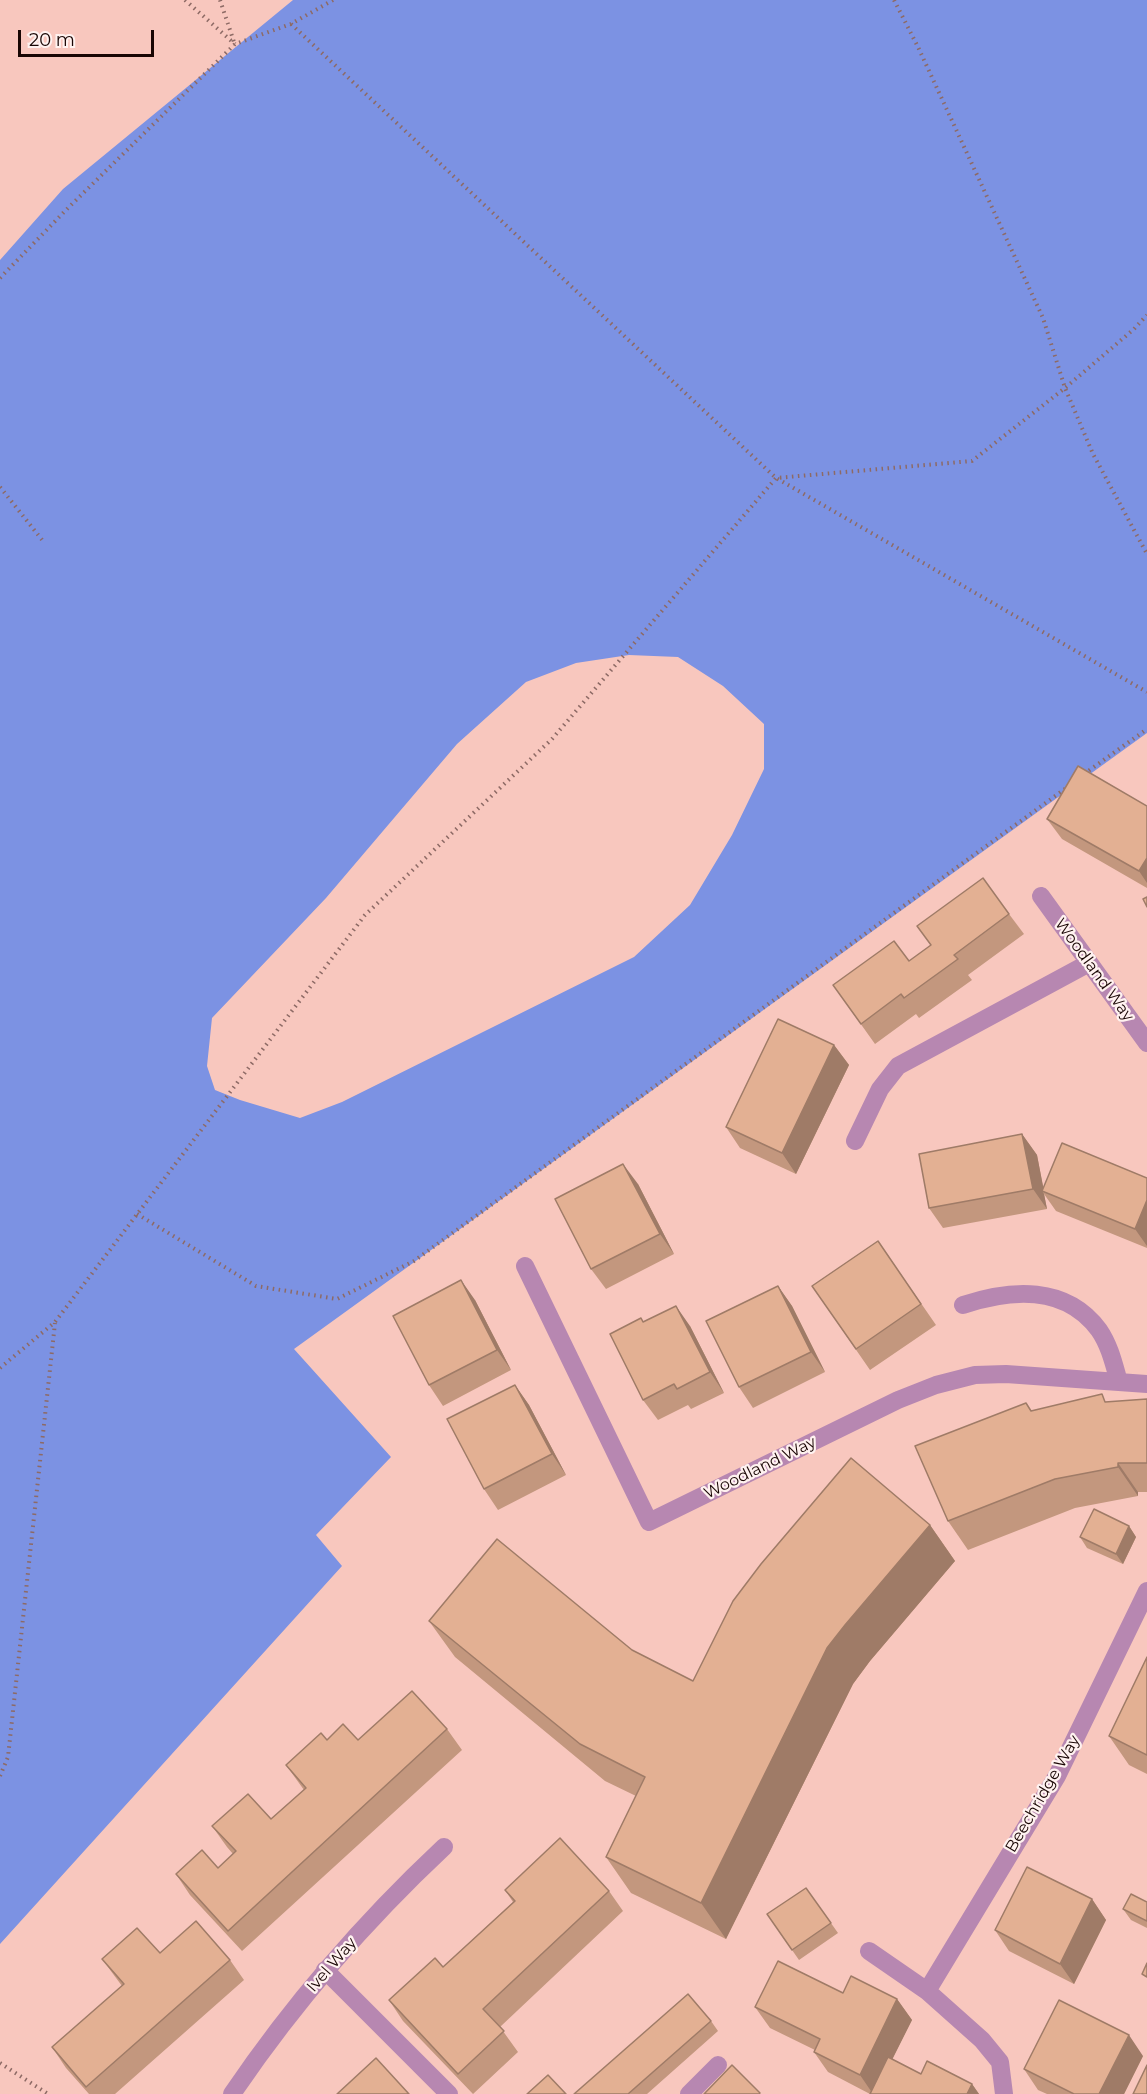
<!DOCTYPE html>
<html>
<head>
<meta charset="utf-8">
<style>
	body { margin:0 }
	#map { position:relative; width:1147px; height:2094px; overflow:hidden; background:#f8c7be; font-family:Montserrat,sans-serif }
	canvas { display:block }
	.scale { position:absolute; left:18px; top:30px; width:136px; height:27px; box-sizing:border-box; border:3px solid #190604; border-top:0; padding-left:8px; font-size:18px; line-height:21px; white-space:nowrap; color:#190604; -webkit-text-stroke:4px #fff2f0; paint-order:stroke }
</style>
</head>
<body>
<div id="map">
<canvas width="1147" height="2094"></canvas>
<div class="scale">20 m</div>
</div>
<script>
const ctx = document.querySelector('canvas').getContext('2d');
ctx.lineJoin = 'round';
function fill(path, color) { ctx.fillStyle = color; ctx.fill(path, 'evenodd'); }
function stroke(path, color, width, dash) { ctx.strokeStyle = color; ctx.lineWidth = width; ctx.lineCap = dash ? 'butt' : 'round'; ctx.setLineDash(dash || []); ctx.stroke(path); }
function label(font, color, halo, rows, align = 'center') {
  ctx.font = font + ' Montserrat,sans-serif'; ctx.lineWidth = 4.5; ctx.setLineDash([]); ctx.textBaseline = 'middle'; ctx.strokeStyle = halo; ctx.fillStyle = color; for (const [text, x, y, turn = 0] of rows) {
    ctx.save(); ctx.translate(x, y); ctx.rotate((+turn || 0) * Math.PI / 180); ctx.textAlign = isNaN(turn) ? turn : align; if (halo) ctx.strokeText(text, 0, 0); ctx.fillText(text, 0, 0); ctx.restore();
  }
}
const forest = new Path2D(`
	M293,0H1147V733L294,1349L391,1457L316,1535L342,1566L0,1944V260L63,189ZM629,655L678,657L723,686L764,724V769L732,835L690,905L634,957L342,1102L300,1118L240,1100L215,1090L207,1066L212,1018L326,898L457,744L526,682L576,663Z`);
const path = new Path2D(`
	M185,0L235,44
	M220,0L234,42
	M894,0L918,47L1043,318L1065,388L1093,454L1147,554
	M291,24L776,478L1147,692
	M0,278L66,210L235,44L291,24L333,0
	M0,487L43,541
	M1084,774L1147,729
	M137,1214L256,1286L337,1299L414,1261L1069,786
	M0,1368L55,1322L365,915L552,739L776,478L972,461L1065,388L1134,329L1147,315
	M0,1776L8,1757L55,1323
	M0,2063L48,2094`);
const minor = new Path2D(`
	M1041,896L1147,1043
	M855,1141L880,1089L898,1066L1089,963
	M525,1266L649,1522L898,1400L936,1385L975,1375L1006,1374L1147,1384
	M963,1305C1011,1289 1066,1285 1099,1330C1110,1346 1114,1365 1119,1382
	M869,1951L927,1991L982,2040L1000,2062L1004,2094
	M325,1970L449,2094
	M927,1991L1057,1776L1147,1591
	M232,2094C293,2004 365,1921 444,1847
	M689,2094L718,2065`);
const wall = new Path2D(`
	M1147,806V888L1062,839L1047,819Z
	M1009,914L1024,934L968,975L972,980L919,1018L916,1014L875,1044L833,985L909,961L931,945L917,926Z
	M834,1045L849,1065L796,1174L740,1148L726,1127Z
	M1022,1134L1037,1155L1043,1187L1147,1178V1248L1056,1211L1044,1194L1047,1209L943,1228L929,1208Z
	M638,1184L674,1254L606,1289L591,1269Z
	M878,1241L936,1325L870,1370L812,1286Z
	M778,1286L792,1306L825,1372L753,1408L739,1387Z
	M475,1300L511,1370L443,1406L429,1385Z
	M641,1318L644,1322L690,1326L724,1393L691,1409L688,1405L658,1420L643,1400Z
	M515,1385L529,1405L566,1475L498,1510L484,1489Z
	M1147,1399V1492H1138V1496L1075,1508L968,1550L948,1521L1026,1403L1031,1411L1108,1402Z
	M930,1525L955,1561L870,1661L853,1684L726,1939L631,1893L606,1857L636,1796L605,1781L455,1657L429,1621L632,1650L693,1681Z
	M1129,1526L1136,1537L1123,1564L1087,1548L1080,1537Z
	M1147,1657V1774L1129,1765L1109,1736Z
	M447,1729L462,1750L242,1951L190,1895L176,1874L218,1868L233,1854L227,1847L212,1826L271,1819L304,1790L286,1765L327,1740H358Z
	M806,1888L838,1933L799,1960L767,1914Z
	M505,1890L609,1891L623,1911L500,2027L518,2052L473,2094L403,2021L389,2000L443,1967L513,1902Z
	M1092,1899L1106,1920L1074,1984L1009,1951L995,1930Z
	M1147,1902V1928L1131,1920L1123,1909Z
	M102,1959L230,1960L244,1980L115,2094H89L66,2068L52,2047L122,1986Z
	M843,1993L897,1999L912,2020L892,2059L921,2074L972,2084L979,2094H870L828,2072L814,2052L815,2050L770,2028L755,2007Z
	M711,2021L718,2031L647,2094H574Z
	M1143,2056L1124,2094H1047L1038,2090L1024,2069Z`);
const shadedWall = new Path2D(`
	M1147,858V883L1139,871Z
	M834,1045L849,1065L796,1174L782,1153Z
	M1022,1134L1037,1155L1044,1191H1042L1044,1194L1047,1209L1033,1189Z
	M623,1164L638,1184L674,1254L660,1234Z
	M1147,1200V1246L1135,1229Z
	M461,1280L475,1300L511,1370L497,1350Z
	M778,1286L792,1306L825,1372L811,1352Z
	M676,1306L690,1326L724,1393L710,1372Z
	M515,1385L529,1405L566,1475L552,1454Z
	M1118,1463L1138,1492V1496L1118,1467Z
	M930,1525L955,1561L870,1661L853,1684L726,1939L701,1903L827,1648L845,1625Z
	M1129,1526L1136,1537L1123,1564L1116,1554Z
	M1092,1899L1106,1920L1074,1984L1060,1964Z
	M897,1999L912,2020L875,2094H873L860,2075Z
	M1129,2035L1143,2056L1124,2094H1099Z
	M972,2084L979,2094H967Z`);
const building = new Path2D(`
	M1078,766L1147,806V858L1139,871L1047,819Z
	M983,878L1009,914L954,955L958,959L904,998L901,994L861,1024L833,985L894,941L909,961L931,945L917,926Z
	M1147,897V907L1143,899Z
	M778,1019L834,1045L782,1153L726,1127Z
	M1022,1134L1033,1189L929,1208L919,1154Z
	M1062,1143L1147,1178V1200L1135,1229L1042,1191Z
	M623,1164L660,1234L591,1269L555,1199Z
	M878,1241L921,1304L856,1349L812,1286Z
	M461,1280L497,1350L429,1385L393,1316Z
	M778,1286L811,1352L739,1387L706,1321Z
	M676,1306L710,1372L677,1389L674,1384L643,1400L610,1334L641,1318L643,1322Z
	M515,1385L552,1454L484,1489L447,1419Z
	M1102,1394L1105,1402L1147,1399V1463H1118V1467L1055,1479L948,1521L915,1446L1026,1403L1031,1411Z
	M851,1458L930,1525L845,1625L827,1648L701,1903L606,1857L645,1777L580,1744L429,1621L497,1539L632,1650L693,1681L733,1601L761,1564Z
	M1094,1509L1129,1526L1116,1554L1080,1537Z
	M1147,1657V1755L1109,1736Z
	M412,1691L447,1729L228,1931L176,1874L202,1850L218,1868L236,1851L212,1826L248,1794L271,1819L306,1788L286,1765L321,1733L327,1740L343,1724L358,1740Z
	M560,1838L609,1891L483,2009L504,2031L458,2074L389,2000L435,1958L443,1967L515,1901L505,1890Z
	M1027,1867L1092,1899L1060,1964L995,1930Z
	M806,1888L831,1923L792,1950L767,1914Z
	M1131,1894L1147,1902V1921L1123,1909Z
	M196,1921L230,1960L86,2087L52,2047L124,1984L102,1959L137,1928L160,1953Z
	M778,1961L843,1993L851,1976L897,1999L860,2075L814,2052L820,2039L755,2007Z
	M1147,1963V1977L1142,1974Z
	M688,1994L711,2021L628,2094H574Z
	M1059,2000L1129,2035L1099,2094H1074L1024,2069Z
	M888,2057L921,2074L927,2061L972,2084L967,2094H870Z
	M376,2058L409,2094H337Z
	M732,2065L760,2093L759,2094H704Z
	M1147,2065V2094H1133Z
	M548,2075L566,2094H527Z`);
const streetNames = [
	["Woodland Way",1094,970,54],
	["Woodland Way",760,1468,-26],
	["Beechridge Way",1043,1794,-60],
	["Ivel Way",332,1965,-49]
];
fill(forest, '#7c92e3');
stroke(path, '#8d6a65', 4, [1.5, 4.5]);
stroke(minor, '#b787b1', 18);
fill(wall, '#c3977e');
fill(shadedWall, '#9f7b67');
fill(building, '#e3b093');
stroke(building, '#9f7b67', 1.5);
label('16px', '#190604', '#fff2f0', streetNames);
</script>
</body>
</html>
